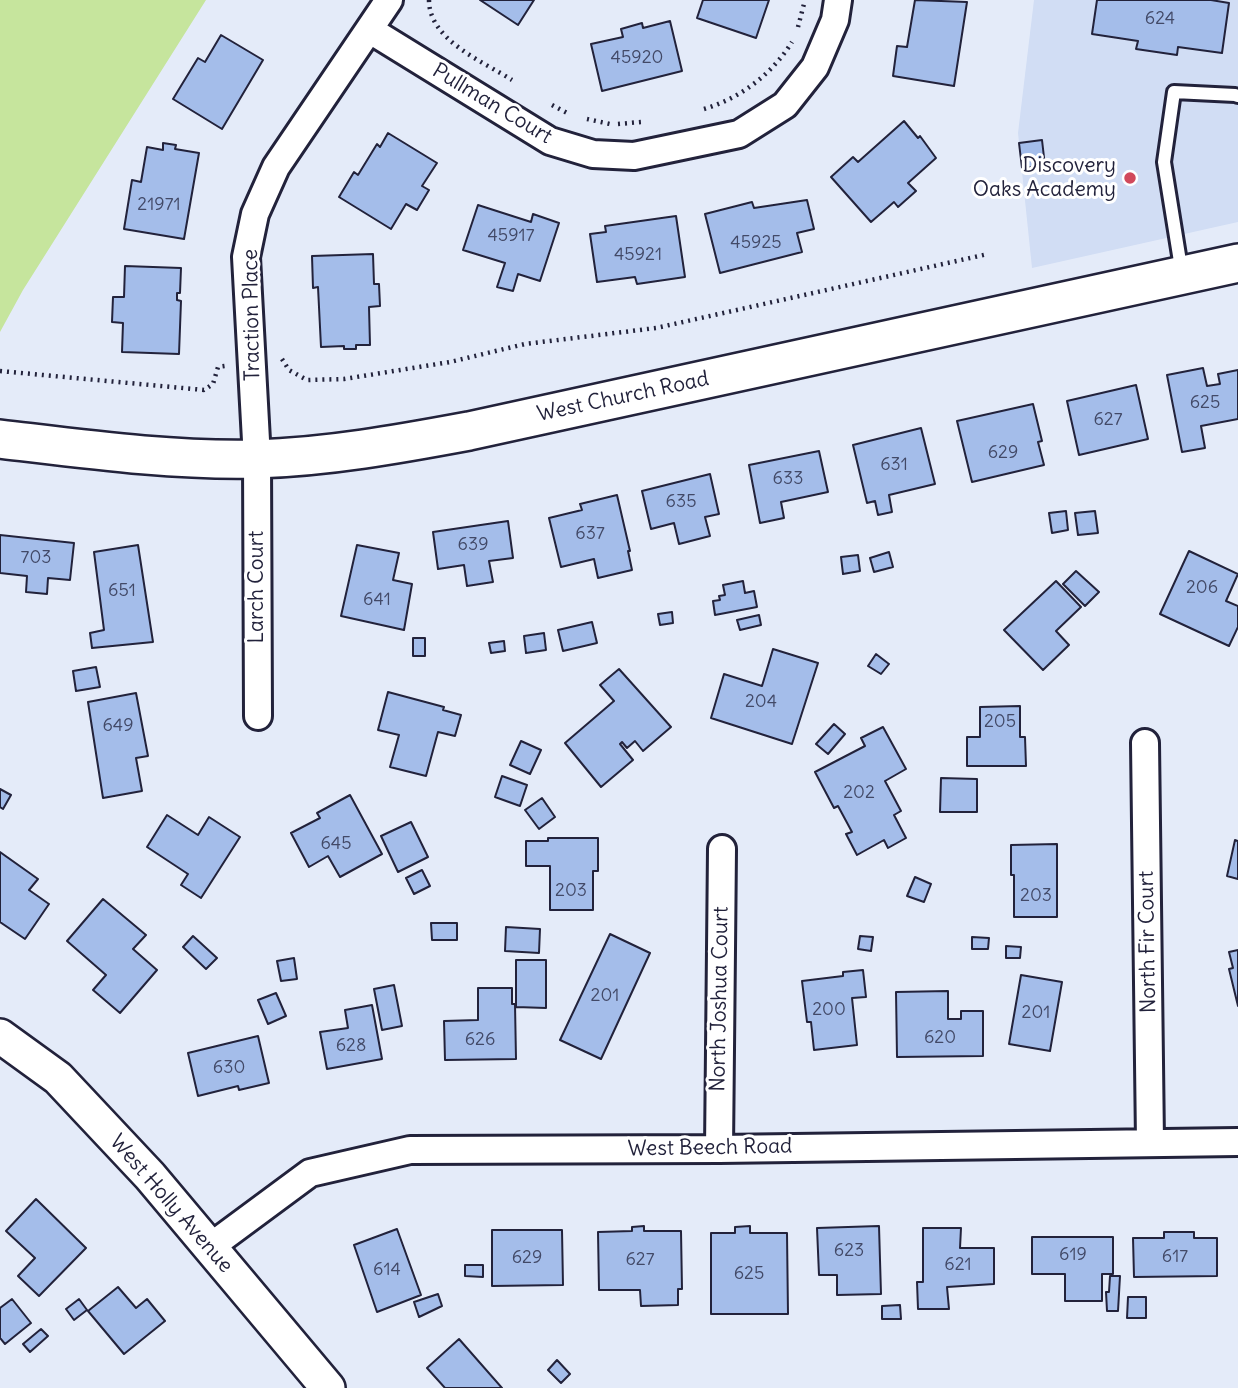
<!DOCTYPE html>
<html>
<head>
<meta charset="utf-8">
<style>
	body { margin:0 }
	canvas { display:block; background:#e4ebf9 }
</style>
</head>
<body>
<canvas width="1238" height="1388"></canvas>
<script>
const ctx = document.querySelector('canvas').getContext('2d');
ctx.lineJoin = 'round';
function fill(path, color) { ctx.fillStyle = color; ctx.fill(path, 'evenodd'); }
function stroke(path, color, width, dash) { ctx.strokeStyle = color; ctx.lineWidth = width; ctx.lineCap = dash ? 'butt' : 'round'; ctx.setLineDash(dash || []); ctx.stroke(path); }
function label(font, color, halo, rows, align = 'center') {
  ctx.font = font + ' Delius,sans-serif'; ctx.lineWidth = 6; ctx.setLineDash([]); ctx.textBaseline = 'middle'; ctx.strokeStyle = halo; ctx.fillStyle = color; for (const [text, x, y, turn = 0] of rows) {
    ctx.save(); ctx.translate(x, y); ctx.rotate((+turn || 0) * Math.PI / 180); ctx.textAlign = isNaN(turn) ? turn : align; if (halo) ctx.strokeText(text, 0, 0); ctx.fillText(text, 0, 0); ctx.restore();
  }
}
const built = new Path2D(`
	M1034,0H1238V222L1032,268L1018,133Z`);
const green = new Path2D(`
	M0,0H206L23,290L0,332Z`);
const building = new Path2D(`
	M480,0H534L518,25Z
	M703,0H769L756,38L697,18Z
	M915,0L967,2L954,86L893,76L897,46L907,47Z
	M1097,0H1211L1229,3L1222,53L1178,47L1177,55L1136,49L1138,41L1092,34Z
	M670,21L682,71L602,91L591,44L623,37L621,29L642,23L643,28Z
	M221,35L263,60L222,129L173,99L198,58L205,62Z
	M904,121L918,138L920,136L936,158L908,183L916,191L898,207L894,202L871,222L831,177L853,157L858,162Z
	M388,133L437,163L422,186L429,190L417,210L406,204L391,229L339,197L354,172L358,175L377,144L380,147Z
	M1042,140L1045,166L1022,168L1019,143Z
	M163,143L176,145L175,149L199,153L184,239L124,229L132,180L141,182L147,147L163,150Z
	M807,200L814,229L797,233L802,252L720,273L705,214L752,202L754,208Z
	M478,205L531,222L533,214L559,223L540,281L518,274L513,291L497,287L505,263L463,250Z
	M676,216L685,277L637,284L635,277L597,282L590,234L606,232L605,226Z
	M373,254L374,284H379L380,306L369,307L370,345H356V349H344V346L321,347L318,287L313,288L312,256Z
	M125,266L181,268L180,293H177V300L181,301L179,354L122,352L123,323L112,322L113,297H124Z
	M1203,368L1207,386L1220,384L1218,374L1238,370V419L1201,426L1205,448L1182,452L1167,375Z
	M1136,385L1148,439L1079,455L1067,401Z
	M1033,404L1042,441L1038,442L1044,465L972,482L957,421Z
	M921,428L935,484L889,495L892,512L878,515L875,501L867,503L853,445Z
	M819,451L828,492L781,502L784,518L760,523L749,465Z
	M710,474L719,514L705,517L710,536L679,544L674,523L651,529L642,491Z
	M617,495L630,551H628L632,570L598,578L594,559L561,567L549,518L582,510L580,504Z
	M1066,511L1068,530L1052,533L1049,513Z
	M1095,511L1098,533L1078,535L1075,513Z
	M508,521L513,558L489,561L493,582L467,586L464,565L438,569L433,532Z
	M0,535L74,543L70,580L48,578L47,594L26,592L27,576L0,573Z
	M138,545L153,642L92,648L90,633L104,630L94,552Z
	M357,545L399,553L393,580L412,584L404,630L341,616Z
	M1189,551L1238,574L1226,601L1238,606V627L1229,646L1160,614Z
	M889,552L893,567L874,572L870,558Z
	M858,555L860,571L843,574L841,557Z
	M1076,571L1099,592L1085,606L1063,584Z
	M743,581L745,593L754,591L757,607L715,615L713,601L720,600L719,596L725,595L723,585Z
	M1056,581L1081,607L1056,631L1069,645L1043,670L1004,630Z
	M672,612L673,623L660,625L658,614Z
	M759,615L761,625L740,630L737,620Z
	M592,622L597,643L563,651L558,630Z
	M544,633L546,650L526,653L524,636Z
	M413,638H425V656H413Z
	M504,641L505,651L491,653L489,643Z
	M773,649L818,663L792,744L711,718L724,674L762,686Z
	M876,654L889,664L881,674L868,666Z
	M96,667L100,687L76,691L73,671Z
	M619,669L671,727L643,751L635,741L627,748L622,742L620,744L633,760L601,787L565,743L614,701L600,685Z
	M388,692L444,707L443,710L461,715L455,736L438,732L426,776L390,767L399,735L378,730Z
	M136,693L148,756L136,758L142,791L103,798L88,702Z
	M1020,706V737H1025L1026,766H967V737H980V707Z
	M834,724L845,734L828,754L816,744Z
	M883,727L906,769L885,781L901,811L894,815L906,838L888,848L884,840L857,855L846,834L852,832L838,806L834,808L815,772L865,746L861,738Z
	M521,741L541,750L530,774L510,765Z
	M502,776L527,785L520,806L495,797Z
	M941,778L977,779V812H940Z
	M0,789L11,795L3,809L0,807Z
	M350,795L382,854L340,877L328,856L309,867L291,833L320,818L317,813Z
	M542,798L555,817L539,829L525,810Z
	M167,815L198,835L209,817L240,837L201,898L181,885L188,874L147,847Z
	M411,822L428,857L398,872L381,836Z
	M548,838H598V871H593V910H550V866H526V841H548Z
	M1235,840L1238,841V879L1227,876Z
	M1057,844V917H1014V875H1011V845Z
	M0,852L38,879L29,890L49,904L25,939L0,922Z
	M422,870L430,886L414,894L406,878Z
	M915,877L931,884L924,902L907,896Z
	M103,899L146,935L133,949L157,970L120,1013L93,990L106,975L67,941Z
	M431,923H457V940H432Z
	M506,927L540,929L539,953L505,951Z
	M610,934L650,953L601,1059L560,1040Z
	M193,936L217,958L206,969L183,947Z
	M860,936L873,937L871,951L858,949Z
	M972,937L989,938L988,949H972Z
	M1006,946L1021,947L1020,958H1006Z
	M1238,950V1006L1229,969L1233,968L1229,952Z
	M294,958L297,979L281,981L277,961Z
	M516,960H546V1008L516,1007Z
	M863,970L866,997L852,998L857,1045L814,1050L811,1022H807L802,981L843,976V972Z
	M1021,975L1062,982L1050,1051L1009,1044Z
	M394,985L402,1026L382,1030L374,989Z
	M478,988H512V1004H515L516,1059L445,1060L444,1021L478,1020Z
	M948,991V1019H961V1011H983V1056L897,1057L896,992Z
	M276,993L286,1016L268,1024L258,1000Z
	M372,1005L382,1059L327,1069L320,1032L348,1028L345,1010Z
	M258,1036L269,1083L239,1090L238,1086L198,1096L188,1053Z
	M36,1199L86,1248L39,1296L18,1276L35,1258L6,1231Z
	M644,1226V1231H681L682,1289H678V1305L641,1306L640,1290H599L598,1232L632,1231V1227Z
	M750,1226V1233H787L788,1314H711V1233H735V1227Z
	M879,1226L881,1294L837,1295V1275H819L817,1228Z
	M923,1228H961L960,1248H994V1284L947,1287L949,1309H918L917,1282H923Z
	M397,1229L421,1295L377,1312L354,1245Z
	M492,1230H562L563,1285L492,1286Z
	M1164,1232H1194V1238H1217V1276L1134,1277L1133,1238H1164Z
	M1032,1237H1113V1274H1102V1301H1065V1274H1032Z
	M465,1265H483V1277L465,1276Z
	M1110,1276H1120L1118,1311H1107L1106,1292H1109Z
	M118,1287L136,1308L147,1299L165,1321L124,1354L88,1311Z
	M438,1294L442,1306L419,1317L414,1302Z
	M1128,1297H1146V1318H1127Z
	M12,1299L31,1323L5,1344L0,1338V1308Z
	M79,1299L87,1310L74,1320L66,1309Z
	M900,1305L901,1319H882V1306Z
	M41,1329L48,1336L30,1352L23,1344Z
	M459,1339L502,1388H445L427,1368Z
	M557,1360L570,1374L561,1383L548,1370Z`);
const path = new Path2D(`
	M429,0C429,40 482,61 512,80
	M798,27L805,0
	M552,105L569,114
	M704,109C741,98 772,74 792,42
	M587,119L610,124
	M618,124L641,122
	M282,359L289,370L307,380L344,379L450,362L525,344L656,328L988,254
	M0,371L204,390L213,384L218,367L225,366`);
const service = new Path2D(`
	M1182,274L1164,162L1174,92L1235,95L1238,96`);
const minor = new Path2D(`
	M370,30L550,141L593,154L634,156L739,134L785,105L815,67L835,20L838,0
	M258,716L257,459L246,257L255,214L276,167L389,0
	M1145,743L1150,1142
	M719,1149L722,849
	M210,1247L310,1173L410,1150L719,1149L1238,1142`);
const tertiary = new Path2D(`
	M0,1036L58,1078L150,1176L328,1388`);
const secondary = new Path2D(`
	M0,439C85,449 171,461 256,459C327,457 399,444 469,431L1238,263`);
const markers = [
	[1130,178,7,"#d1495b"]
];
const numberNames = [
	["624",1160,19],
	["45920",637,58],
	["21971",159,205],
	["45917",511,236],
	["45925",756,243],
	["45921",638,255],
	["625",1205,403],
	["627",1108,420],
	["629",1003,453],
	["631",894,465],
	["633",788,479],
	["635",681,502],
	["637",590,534],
	["639",473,545],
	["703",36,558],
	["206",1202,588],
	["651",122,591],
	["641",377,600],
	["204",761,702],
	["205",1000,722],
	["649",118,726],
	["202",859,793],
	["645",336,844],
	["203",571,891],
	["203",1036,896],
	["201",605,996],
	["200",829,1010],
	["201",1036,1013],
	["620",940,1038],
	["626",480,1040],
	["628",351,1046],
	["630",229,1068],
	["623",849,1251],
	["619",1073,1255],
	["617",1175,1257],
	["629",527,1258],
	["627",640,1260],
	["621",958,1265],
	["614",387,1270],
	["625",749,1274]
];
const streetNames = [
	["Pullman Court",492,104,31],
	["Traction Place",252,315,-91],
	["West Church Road",623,397,-12],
	["Larch Court",257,587,-90],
	["North Fir Court",1148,942,-91],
	["North Joshua Court",720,999,-89],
	["West Beech Road",710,1148,-1],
	["West Holly Avenue",171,1204,49]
];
const poiNames = [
	["Discovery",1116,166],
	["Oaks Academy",1116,190]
];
fill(built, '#d1ddf4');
fill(green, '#c6e59d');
fill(building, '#a4bdea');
stroke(building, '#22223b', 2);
stroke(service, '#22223b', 18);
stroke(minor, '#22223b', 32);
stroke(tertiary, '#22223b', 38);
stroke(secondary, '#22223b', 42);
stroke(path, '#22223b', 4.5, [2, 5]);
stroke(service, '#fff', 12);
stroke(minor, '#fff', 26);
stroke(tertiary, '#fff', 33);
stroke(secondary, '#fff', 37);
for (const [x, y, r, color] of markers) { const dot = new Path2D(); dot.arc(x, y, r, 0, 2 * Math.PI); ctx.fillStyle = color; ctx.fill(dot); stroke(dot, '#fff', 2.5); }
label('18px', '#424967', null, numberNames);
label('21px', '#22223b', '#fff', streetNames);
label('21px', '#22223b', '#fff', poiNames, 'right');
</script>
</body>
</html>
